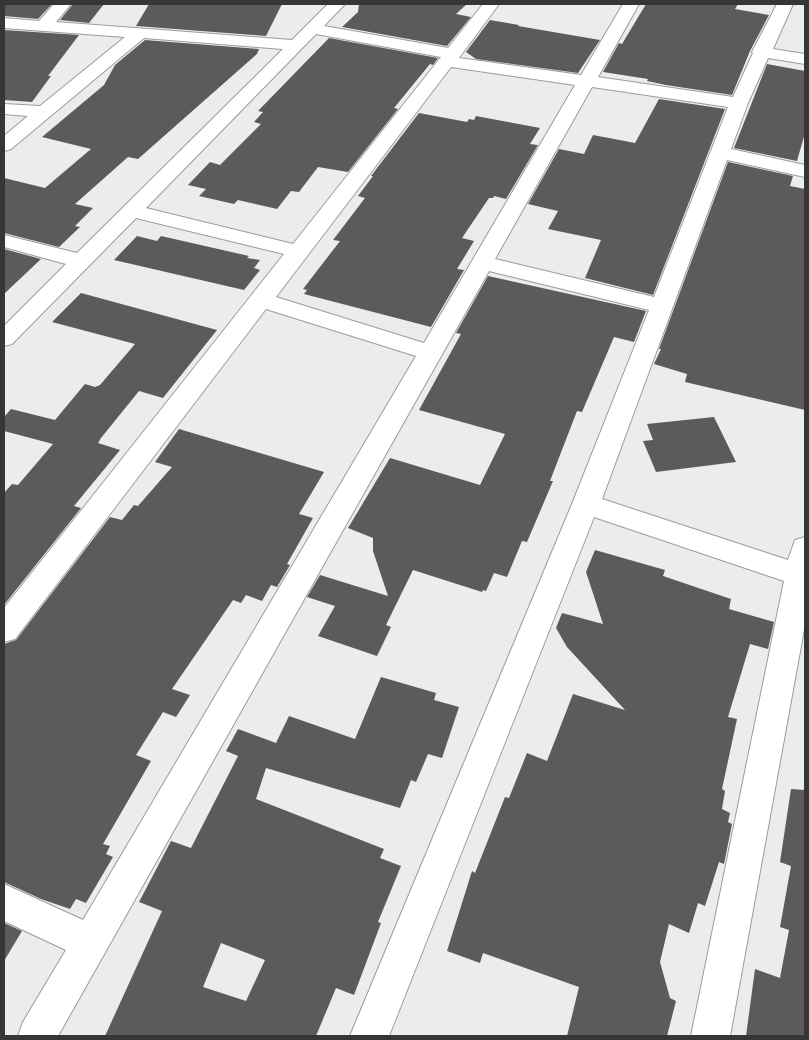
<!DOCTYPE html>
<html>
<head>
<meta charset="utf-8">
<style>
	body { margin:0 }
	#map { position:relative; width:809px; height:1040px; overflow:hidden; background:#ecebee; font-family:Inter,sans-serif }
	canvas { display:block }
	.frame { position:absolute; inset:0; border:5px solid #363637; pointer-events:none }
</style>
</head>
<body>
<div id="map">
<canvas width="809" height="1040"></canvas>
<div class="frame"></div>
</div>
<script>
const ctx = document.querySelector('canvas').getContext('2d');
ctx.lineJoin = 'round';
function fill(path, color) { ctx.fillStyle = color; ctx.fill(path, 'evenodd'); }
function stroke(path, color, width, dash) { ctx.strokeStyle = color; ctx.lineWidth = width; ctx.lineCap = dash ? 'butt' : 'round'; ctx.setLineDash(dash || []); ctx.stroke(path); }
const building = new Path2D(`
	M4,4H52L38,19L4,16Z
	M73,4H104L89,23L60,20Z
	M149,4H282L266,36L136,26Z
	M359,4H467L456,14L471,17L447,46L342,27L358,12Z
	M646,4H738L735,9L769,15L750,51L732,95L666,85L647,81L648,79L603,72L619,43L622,44Z
	M490,20L519,25L518,26L600,40L578,73L476,59L466,52Z
	M4,30L79,35L48,76H51L32,102L4,100Z
	M329,38L438,58L433,65L430,64L394,108L398,109L348,172L318,167L299,192L291,191L277,209L238,200L234,204L199,196L206,189L188,185L210,162L220,165L261,124L254,122L263,112L258,111Z
	M145,40L259,49L257,54L138,159L128,157L75,204L93,208L75,226L80,227L59,247L4,233V178L45,188L91,149L42,137L104,85L115,65Z
	M767,64L805,71V133L797,161L734,148Z
	M659,99L725,109L653,295L585,278L601,240L548,229L558,211L528,204L559,149L584,154L593,135L635,143Z
	M419,113L467,122L469,119L474,120L476,116L540,128L530,144L538,145L506,199L494,196L493,198H489L462,238L474,241L457,269L464,270L431,327L304,294L307,290L303,289L340,241L333,240L365,198L358,196L373,176H371Z
	M728,162L793,176L790,186L805,189V410L685,382L687,374L654,364L661,349H659Z
	M137,236L157,241L161,236L249,256L247,258L260,260L254,268L260,270L244,290L114,260Z
	M4,249L41,259L4,294Z
	M488,276L646,311L634,342L614,337L582,412L577,411L550,481H553L527,542L522,541L507,577L494,573L486,591L483,590L482,592L413,570L386,625L391,627L377,656L318,636L335,606L307,597L320,575L388,596L373,551V538L348,528L390,458L480,485L505,434L419,410L461,334L456,333Z
	M81,293L217,330L163,398L139,391L101,438L98,443L120,450L74,506L81,508L4,605V493L12,484L18,485L53,444L4,431V417L11,409L55,420L85,384L95,387L100,385L135,344L52,322Z
	M714,417L736,462L656,472L643,441L653,440L647,424Z
	M179,429L324,472L299,514L313,518L287,564L290,565L277,587L271,585L262,601L246,595L241,603L233,600L172,689L190,695L176,717L163,712L136,755L151,761L103,844L110,846L106,854L113,857L86,903L76,899L70,909L41,899L4,882V644L16,640L110,517L122,520L134,505L138,506L172,467L155,462Z
	M595,550L665,570L663,576L731,599L729,609L774,622L768,649L750,644L728,717L737,719L722,789L725,791L722,809L730,813L728,822L732,824L724,864L719,862L705,906L698,903L689,933L669,924L660,962L670,998L676,1001L667,1036H567L579,987L483,953L480,963L447,951L472,871L475,873L505,797L509,798L527,753L547,761L573,694L625,710L567,647L556,628L562,613L603,624L586,572Z
	M381,677L436,693L434,700L459,707L442,758L428,754L416,782L411,780L400,808L266,768L256,799L384,849L380,858L401,866L378,922L381,923L354,995L336,988L316,1036H105L162,911L139,902L171,841L191,848L238,756L226,751L238,729L276,743L289,716L355,739ZM221,943L265,960L246,1001L203,987Z
	M791,789L805,790V1036H746L755,969L780,978L789,930L780,927L791,866L780,862Z
	M4,923L22,931L4,961Z`);
const minor = new Path2D(`
	M54,4H71L56,22L292,40L328,4H345L324,26L448,48L483,4H499L459,58L581,75L623,4H639L598,77L733,97L753,53L752,52L777,4H793L773,49L805,54V64L768,58L748,103L731,149L805,165V177L727,160L602,499L788,560L795,540L805,537V624L730,1036H691L784,581L594,517L389,1036H350L572,504L649,310L489,271L58,1036H18L23,1022L66,950L4,921V884L83,920L416,356L266,309L15,639L4,642V608L284,254L136,218L12,344L4,346V326L66,264L4,247V235L77,253L283,49L144,38L11,149L4,151V136L28,116L4,114V104L40,106L125,37L4,28V18L39,21ZM316,34L441,57L293,244L146,208ZM451,67L575,85L424,343L276,297ZM592,87L728,107L654,297L495,259Z`);
fill(building, '#5d5a5c');
stroke(minor, '#9c9b9e', 2);
fill(minor, '#fff');
</script>
</body>
</html>
